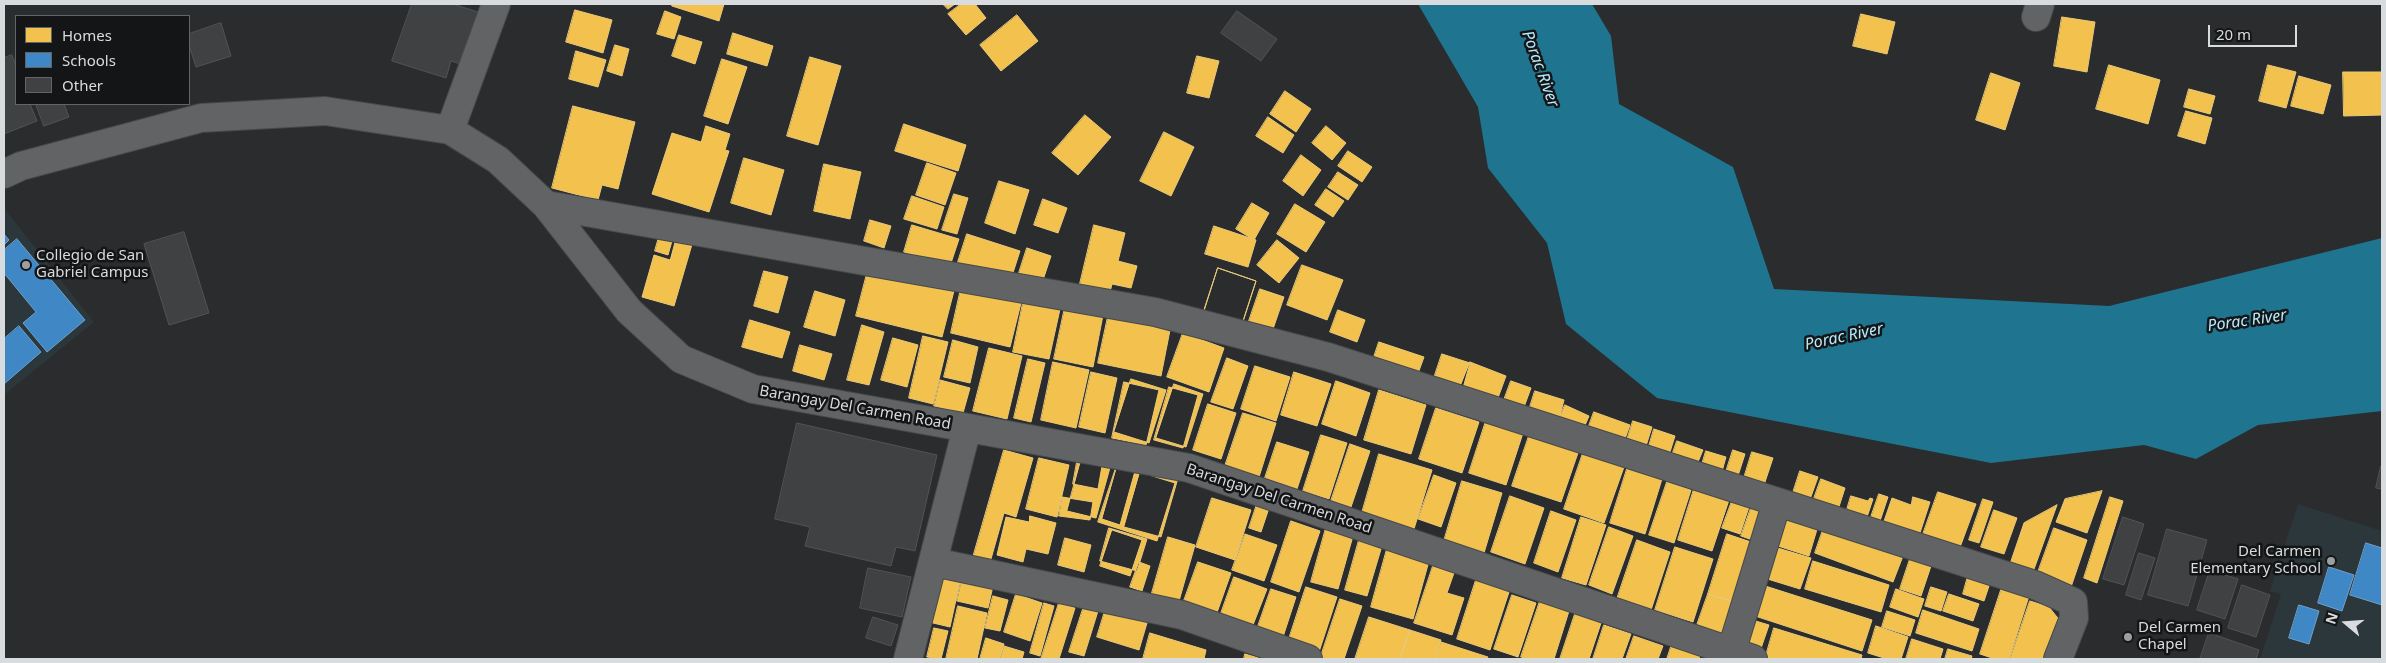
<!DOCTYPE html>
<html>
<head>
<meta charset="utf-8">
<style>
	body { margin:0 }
	#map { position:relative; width:2386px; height:663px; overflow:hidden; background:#2a2c2e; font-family:"Noto Sans",sans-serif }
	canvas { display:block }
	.frame { position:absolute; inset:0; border:5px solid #d9dcde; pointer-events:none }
	.legend { position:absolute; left:15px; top:15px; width:175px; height:90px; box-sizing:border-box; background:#131516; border:1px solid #626566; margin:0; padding:6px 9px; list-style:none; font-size:15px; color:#d9dcde }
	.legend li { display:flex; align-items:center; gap:10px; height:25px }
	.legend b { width:25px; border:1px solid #626566 }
	.north { position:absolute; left:2321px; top:598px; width:50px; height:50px; -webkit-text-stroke:4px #131516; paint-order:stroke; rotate:288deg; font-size:14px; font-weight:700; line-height:20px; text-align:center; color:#d9dcde }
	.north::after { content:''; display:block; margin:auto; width:18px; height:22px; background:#d9dcde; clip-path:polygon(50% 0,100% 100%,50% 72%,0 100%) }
	.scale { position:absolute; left:2208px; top:25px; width:89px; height:22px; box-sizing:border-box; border:2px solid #d9dcde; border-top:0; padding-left:6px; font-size:15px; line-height:18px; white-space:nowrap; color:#d9dcde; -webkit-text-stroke:4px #131516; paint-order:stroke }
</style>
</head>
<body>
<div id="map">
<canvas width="2386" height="663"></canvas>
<div class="frame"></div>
<ul class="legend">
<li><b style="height:14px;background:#f2c14e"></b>Homes</li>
<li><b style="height:14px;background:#3f88c5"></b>Schools</li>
<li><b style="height:14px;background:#3f4142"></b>Other</li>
</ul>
<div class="north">N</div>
<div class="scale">20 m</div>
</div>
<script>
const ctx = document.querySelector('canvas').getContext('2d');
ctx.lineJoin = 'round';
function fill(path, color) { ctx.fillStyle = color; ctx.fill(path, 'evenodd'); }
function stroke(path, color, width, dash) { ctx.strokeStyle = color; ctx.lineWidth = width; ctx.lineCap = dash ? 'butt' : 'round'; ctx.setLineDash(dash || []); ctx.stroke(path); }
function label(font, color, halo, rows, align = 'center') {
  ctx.font = font + ' "Noto Sans",sans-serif'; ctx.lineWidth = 5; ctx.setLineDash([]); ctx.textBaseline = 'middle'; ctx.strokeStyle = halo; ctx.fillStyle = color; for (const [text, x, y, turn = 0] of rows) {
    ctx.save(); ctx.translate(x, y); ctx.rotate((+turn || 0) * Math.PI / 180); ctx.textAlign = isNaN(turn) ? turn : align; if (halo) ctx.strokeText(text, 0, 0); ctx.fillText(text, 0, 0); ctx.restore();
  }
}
const built = new Path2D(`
	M4,208L94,322L4,395Z
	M2298,504L2382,531V659H2260L2281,594L2270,591Z`);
const water = new Path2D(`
	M1418,4H1592L1611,36L1619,104L1733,167L1774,289L2109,306L2382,238V411L2258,425L2196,459L2144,445L1991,463L1657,398L1566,324L1547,243L1488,168L1478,107Z`);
const homes = new Path2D(`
	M672,4H724L719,21L672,6Z
	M943,4H955L948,9Z
	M961,4H975L986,18L966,35L948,14Z
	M575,10L612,20L603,53L566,42Z
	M665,11L681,17L674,39L657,34Z
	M1861,14L1895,22L1887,54L1853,46Z
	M1017,15L1038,41L1001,71L980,45Z
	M2062,17L2095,22L2087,72L2054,66Z
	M733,33L773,46L767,66L727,54Z
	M679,35L702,42L695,64L672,56Z
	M615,45L629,49L622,76L607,71Z
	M576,51L606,60L598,87L569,79Z
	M1197,56L1219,61L1209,98L1187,93Z
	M810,57L841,66L818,145L787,136Z
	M722,59L747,67L728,124L704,116Z
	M2109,65L2160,80L2148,124L2096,109Z
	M2268,65L2296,72L2286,108L2259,101Z
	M2343,72H2382V115L2344,116Z
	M1991,73L2020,83L2005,130L1976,120Z
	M2299,76L2331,85L2323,114L2291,106Z
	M2189,89L2215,96L2210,114L2184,107Z
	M1285,91L1311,109L1296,132L1270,114Z
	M573,106L635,122L618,189L602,185L598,200L552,188Z
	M2186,111L2212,118L2205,144L2178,136Z
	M1085,115L1111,137L1078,175L1052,153Z
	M1268,117L1294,135L1283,153L1256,136Z
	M904,124L966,145L958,171L895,151Z
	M706,126L730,134L725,150L729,151L709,212L652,194L672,133L701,142Z
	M1326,126L1346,143L1332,160L1312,143Z
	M1164,132L1194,147L1171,196L1140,181Z
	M1348,151L1372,167L1362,182L1338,166Z
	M1301,155L1321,170L1303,196L1283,181Z
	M744,158L784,170L771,215L731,203Z
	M927,163L956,173L945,205L916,195Z
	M824,164L861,172L850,219L814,211Z
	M1338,172L1358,185L1348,200L1328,187Z
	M999,181L1029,190L1015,234L985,223Z
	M1326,189L1344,201L1333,217L1315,205Z
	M954,194L968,198L957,234L942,230Z
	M912,196L944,207L937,229L904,219Z
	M1043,199L1067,208L1058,233L1034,225Z
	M1252,203L1269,213L1254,240L1236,229Z
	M1295,204L1325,222L1306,252L1277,234Z
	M870,220L891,226L884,248L864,241Z
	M912,225L959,239L950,266L904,252Z
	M1094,225L1125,233L1118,261L1137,266L1131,288L1112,284L1109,296L1079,288Z
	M1214,226L1256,240L1248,267L1205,254Z
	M967,234L1020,251L1010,282L957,265Z
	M677,236L693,241L674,306L642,297L654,255L670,260Z
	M659,237L672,241L668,255L655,251Z
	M1277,240L1299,258L1279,283L1257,265Z
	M1027,248L1051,256L1043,280L1019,273Z
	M1302,265L1343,280L1327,320L1287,305Z
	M869,266L955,287L942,337L856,316Z
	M1218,268L1256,281L1241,327L1203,314Z
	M1218,268L1256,281L1241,328L1203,315Z
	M764,271L788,277L778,313L754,306Z
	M962,284L1022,299L1010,347L951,333Z
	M1260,289L1284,297L1273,329L1249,321Z
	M815,291L845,300L835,336L804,327Z
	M1025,293L1062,300L1049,359L1013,352Z
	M1065,307L1103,315L1093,367L1054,359Z
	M1338,310L1365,320L1357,342L1330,332Z
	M1109,312L1171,325L1161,376L1098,363Z
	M750,320L790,332L782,358L742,347Z
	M862,325L884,332L869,385L847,380Z
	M1183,333L1224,348L1209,392L1167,377Z
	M923,336L948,342L933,404L909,398Z
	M893,338L918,345L907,387L881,380Z
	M953,340L978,347L970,383L944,377Z
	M1379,342L1424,357L1416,379L1372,363Z
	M800,345L832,354L824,380L793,371Z
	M989,348L1022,356L1007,419L973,411Z
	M1442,354L1470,363L1463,388L1434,378Z
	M1227,358L1248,366L1233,409L1211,402Z
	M1028,359L1045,363L1031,422L1014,418Z
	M1053,362L1089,370L1076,428L1041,420Z
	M1470,362L1506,376L1495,406L1458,392Z
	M1255,366L1290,377L1276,421L1241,409Z
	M1091,372L1117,378L1105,433L1079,427Z
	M1294,372L1331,384L1317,426L1281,415Z
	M1131,379L1166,390L1149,443L1114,432Z
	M940,380L970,388L963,413L934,406Z
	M1336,381L1370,393L1356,436L1322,424Z
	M1511,381L1531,388L1524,407L1504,400Z
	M1124,382L1159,390L1146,445L1112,438Z
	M1174,384L1203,394L1186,447L1156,438Z
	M1169,387L1198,395L1183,448L1154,440Z
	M1379,390L1426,405L1411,454L1364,440Z
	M1535,391L1564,400L1559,419L1529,410Z
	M1208,404L1236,413L1221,459L1193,450Z
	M1565,405L1589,416L1583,430L1559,419Z
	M1436,408L1479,422L1462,473L1419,459Z
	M1594,412L1630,425L1622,447L1586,434Z
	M1243,413L1276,423L1259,477L1225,466Z
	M1486,421L1523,433L1506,485L1469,473Z
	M1633,421L1652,427L1646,446L1627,440Z
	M1654,429L1675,436L1670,452L1649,446Z
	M1530,433L1579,450L1561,502L1512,486Z
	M1321,435L1347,443L1329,499L1303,491Z
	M1677,441L1703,450L1695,469L1670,461Z
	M1277,442L1309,452L1297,489L1265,478Z
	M1350,444L1370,451L1351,507L1331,501Z
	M1004,450L1033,458L1016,517L1004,513L989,566L972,561Z
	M1733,450L1745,454L1736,482L1724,478Z
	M1706,451L1726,457L1721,475L1701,468Z
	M1752,452L1773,458L1764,485L1744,478Z
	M1583,453L1624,467L1604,523L1564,509Z
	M1379,454L1432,470L1414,529L1362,513Z
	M1082,456L1111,464L1096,518L1067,511Z
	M1039,458L1069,465L1057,517L1026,509Z
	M1119,459L1137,464L1120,525L1102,519Z
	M1077,462L1102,466L1098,489L1073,484Z
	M1117,465L1175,483L1157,541L1098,522Z
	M1141,468L1178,478L1161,537L1124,527Z
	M1627,469L1662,479L1645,534L1610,523Z
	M1800,471L1818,477L1808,505L1791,499Z
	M1434,475L1456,483L1441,527L1418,519Z
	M1821,479L1845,488L1837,513L1812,504Z
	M1462,481L1502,493L1484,553L1444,541Z
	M1667,482L1691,490L1674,543L1649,535Z
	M1694,489L1729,500L1712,551L1678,540Z
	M2102,491L2087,533L2056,522L2065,499Z
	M1938,492L1976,504L1959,550L1922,537Z
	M1879,494L1888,497L1879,524L1870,520Z
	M1510,496L1544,508L1525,564L1491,552Z
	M1851,496L1868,501L1870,498L1873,499L1866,520L1846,513Z
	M1062,497L1093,502L1090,520L1059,516Z
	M1913,497L1930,502L1918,539L1882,527L1892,498L1911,505Z
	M2110,497L2123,501L2097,583L2084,578Z
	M1212,498L1251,510L1235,560L1196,547Z
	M1983,499L1993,502L1979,543L1969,540Z
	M1732,501L1749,507L1740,534L1722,528Z
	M1257,504L1269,508L1261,532L1249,528Z
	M2057,505L2033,572L2010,564L2024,523Z
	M1751,508L1766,512L1761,543L1741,536Z
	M1994,510L2017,518L2004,554L1981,547Z
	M1551,511L1576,520L1558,572L1534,563Z
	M1030,516L1056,523L1048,554L1026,549L1023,562L997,555L1006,517L1029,522Z
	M1788,516L1818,526L1809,556L1778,546Z
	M1581,517L1606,525L1586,585L1562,578Z
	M1291,521L1320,531L1299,592L1271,582Z
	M1609,527L1633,536L1612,594L1589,585Z
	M1824,527L1903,556L1893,582L1815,553Z
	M1109,528L1147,539L1137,571L1100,561Z
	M1326,528L1353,536L1338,589L1311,582Z
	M2054,528L2087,540L2071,587L2037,575Z
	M1112,530L1142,540L1130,576L1100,566Z
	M1361,533L1384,539L1367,596L1345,590Z
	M1245,534L1277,545L1264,581L1232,570Z
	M1727,534L1760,545L1741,604L1708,594Z
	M1168,537L1195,545L1177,608L1150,600Z
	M1065,538L1091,545L1084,572L1058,565Z
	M1637,540L1670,552L1651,610L1617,599Z
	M1771,546L1811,558L1800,589L1761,577Z
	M1675,547L1713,559L1693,622L1655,610Z
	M1387,549L1429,561L1413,619L1371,607Z
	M1911,556L1932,563L1921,596L1900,589Z
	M1813,561L1889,585L1881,612L1805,589Z
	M1139,562L1150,566L1142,591L1130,587Z
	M1198,562L1231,573L1214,621L1181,609Z
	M1434,563L1455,570L1447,593L1464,598L1452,635L1414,623Z
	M940,573L961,577L950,627L929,622Z
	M1968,576L1990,583L1984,601L1963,594Z
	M1234,577L1267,589L1251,630L1219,619Z
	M962,579L993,586L988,608L957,601Z
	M1476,580L1509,592L1490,650L1457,639Z
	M1759,584L1872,620L1862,651L1749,614Z
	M2003,584L2030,593L2009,659H1995L1980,654Z
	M1306,587L1337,597L1317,658L1286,648Z
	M1931,587L1947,592L1941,611L1925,606Z
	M1271,589L1296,597L1281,643L1255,635Z
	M1896,589L1924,599L1918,617L1890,607Z
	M1016,594L1042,603L1030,641L1004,632Z
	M1708,594L1741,604L1730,636L1697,625Z
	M1949,594L1979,604L1973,621L1943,611Z
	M1512,595L1536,603L1518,657L1494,649Z
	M993,596L1008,600L1000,631L985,628Z
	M1340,599L1362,606L1344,659H1320Z
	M1540,601L1569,611L1554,659H1528L1521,657Z
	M2030,601L2049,607L2061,622L2049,659H2010Z
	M1044,603L1054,606L1040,656L1030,653Z
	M1059,603L1075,608L1059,659H1041Z
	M958,606L987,613L977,659H946Z
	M1084,606L1098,611L1084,656L1069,652Z
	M1923,610L1979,629L1972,651L1916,633Z
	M1105,611L1147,623L1139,650L1097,637Z
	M1887,611L1915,620L1910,636L1882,627Z
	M1575,614L1601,623L1589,659H1560Z
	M1369,617L1410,630L1400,659H1355Z
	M1749,619L1769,625L1758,657L1739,651Z
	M1604,625L1631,634L1622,659H1593Z
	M1876,626L1908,637L1901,659H1887L1868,653Z
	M934,628L948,631L941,659L927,657Z
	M1774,628L1862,655L1861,659H1765Z
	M1410,630L1441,640L1435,659H1400Z
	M1150,633L1206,650L1204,659H1143Z
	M1634,636L1663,646L1658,659H1626Z
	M986,638L1004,644L999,659H980Z
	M1912,639L1943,649L1940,659H1906Z
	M1673,641L1701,651L1699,659H1667Z
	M1441,642L1488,657L1487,659H1435Z
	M1004,646L1024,652L1022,659H1000Z
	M1948,649L1972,656L1971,659H1945Z
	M1245,654L1262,659H1244Z`);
const schools = new Path2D(`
	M4,234L9,240L4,245Z
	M17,239L85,320L47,352L23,323L36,312L4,273V250Z
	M19,326L41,352L4,384V339Z
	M2366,543L2382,548V605L2350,595Z
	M2329,567L2354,575L2342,611L2318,603Z
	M2299,605L2319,611L2309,644L2289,638Z`);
const building = new Path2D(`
	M412,4H453L484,14L467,66L451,61L446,78L392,61Z
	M1237,11L1277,39L1261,61L1221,33Z
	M221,23L231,56L196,67L189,45V34Z
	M12,55L16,66V104H30L37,121L4,134V58Z
	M36,104H64L69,117L44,126Z
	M184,232L209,313L169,325L144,244Z
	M797,423L937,455L915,551L896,547L891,566L805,546L810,527L775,519Z
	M2381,466H2382V489L2376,488Z
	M2123,517L2144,524L2124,585L2103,579Z
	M2167,529L2207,540L2188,606L2148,595Z
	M2139,553L2155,558L2141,600L2126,595Z
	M868,568L911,577L902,617L860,608Z
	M2210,570L2238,579L2225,619L2197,610Z
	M2242,585L2270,595L2256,637L2228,628Z
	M873,617L898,625L891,646L866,638Z
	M2209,633L2259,650L2256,659H2200Z`);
const minor = new Path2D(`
	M2036,17L2040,4
	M450,130L496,4
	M4,174L21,166L201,118L325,111L450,130L498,160L546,205L629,311L681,359L753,389L1189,468L1753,659
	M546,205L1155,312L1328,357L2035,585L2073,602L2074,618L2058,659
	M934,562L1182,615L1308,659
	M908,659L967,428
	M1729,659L1777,502`);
const markers = [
	[26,265,5,"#9c9ea0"],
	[2331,561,5,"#9c9ea0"],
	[2128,637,5,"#9c9ea0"]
];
const poiNames = [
	["Collegio de San",36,256],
	["Gabriel Campus",36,273],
	["Del Carmen",2321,552,"right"],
	["Elementary School",2321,569,"right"],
	["Del Carmen",2138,628],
	["Chapel",2138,645]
];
const streetNames = [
	["Barangay Del Carmen Road",855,408,10],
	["Barangay Del Carmen Road",1279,499,18]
];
const waterNames = [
	["Porac River",1540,69,70],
	["Porac River",2247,321,-8],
	["Porac River",1844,337,-12]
];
fill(built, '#2c373c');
fill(water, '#1f748f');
fill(homes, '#f2c14e');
stroke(homes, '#eac979', 1);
fill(schools, '#3f88c5');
stroke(schools, '#6da1cc', 1);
fill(building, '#3f4142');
stroke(building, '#515354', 1);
stroke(minor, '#46494a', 30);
stroke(minor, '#616365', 28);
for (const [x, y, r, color] of markers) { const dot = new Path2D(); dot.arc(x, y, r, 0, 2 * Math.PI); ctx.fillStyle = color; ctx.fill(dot); stroke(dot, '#131516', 2); }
label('15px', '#d9dcde', '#131516', poiNames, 'left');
label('15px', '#d9dcde', '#131516', streetNames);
label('italic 16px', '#b7eafe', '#131516', waterNames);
</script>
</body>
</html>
